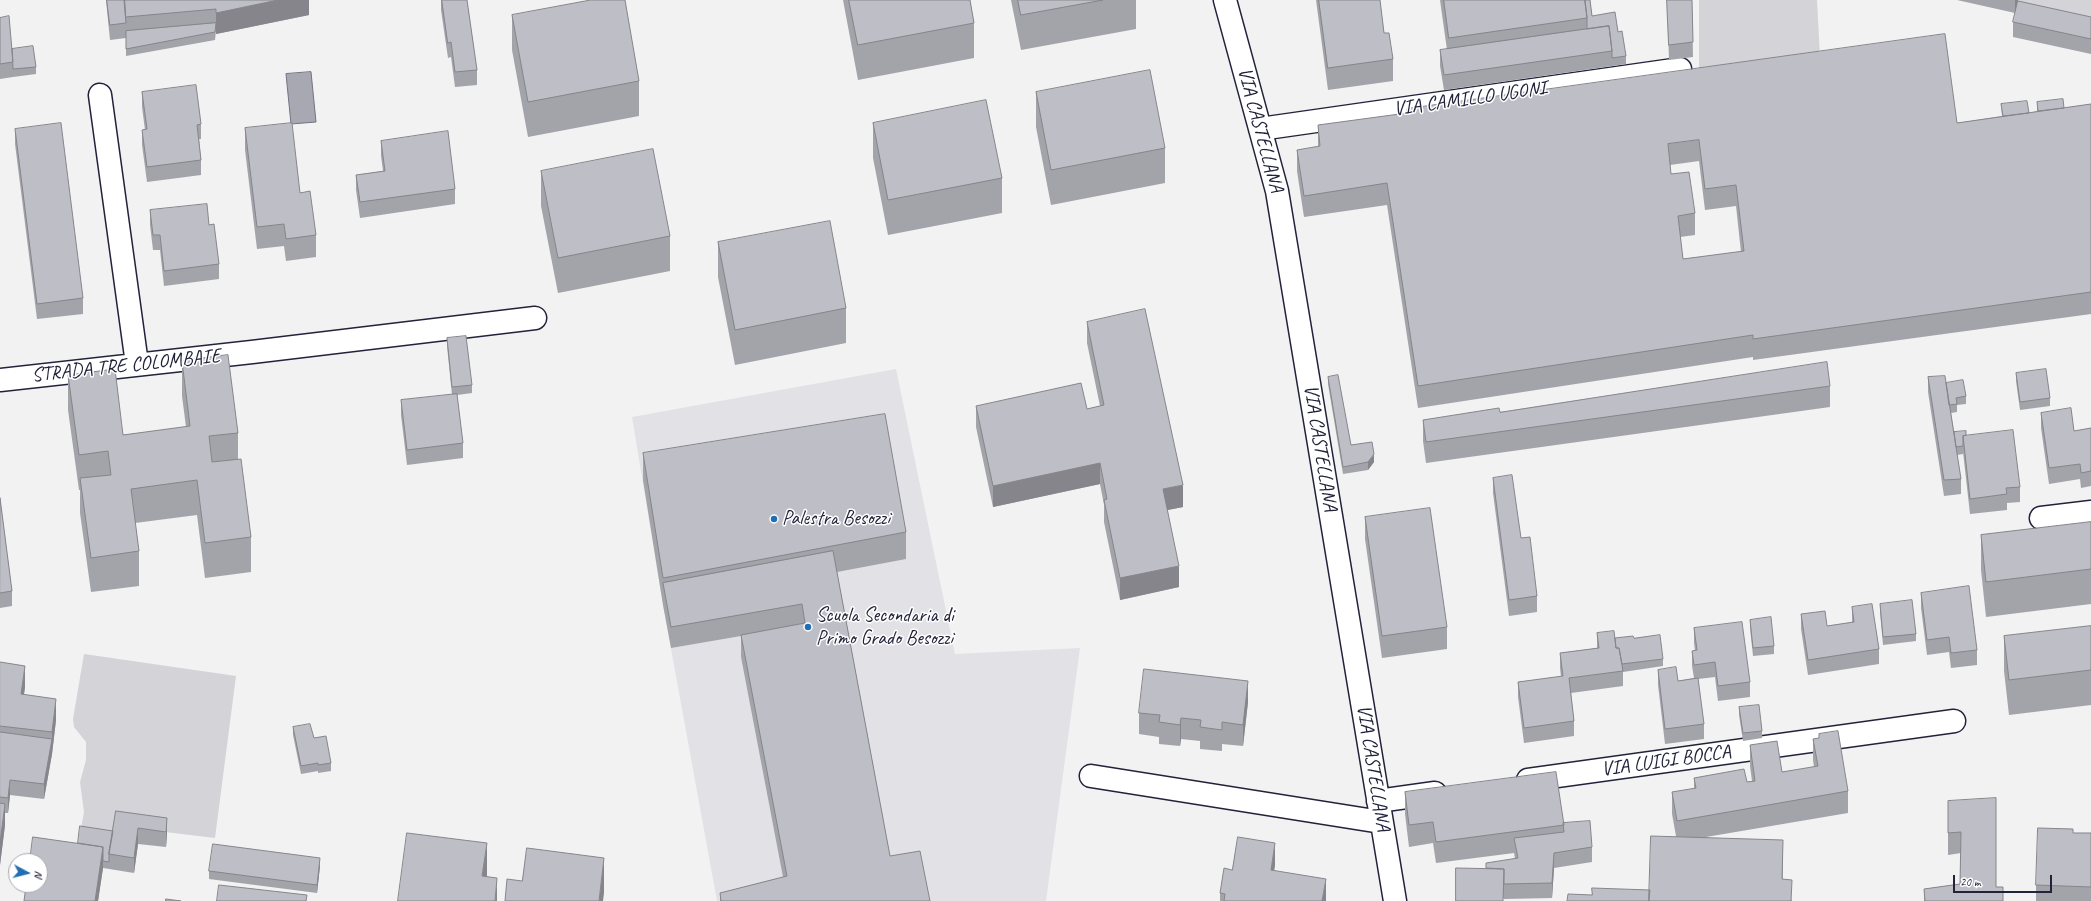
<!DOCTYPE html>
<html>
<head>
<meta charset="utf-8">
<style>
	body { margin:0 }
	#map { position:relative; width:2091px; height:901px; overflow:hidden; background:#f2f2f3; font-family:Caveat,sans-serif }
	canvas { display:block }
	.north { position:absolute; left:8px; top:853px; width:40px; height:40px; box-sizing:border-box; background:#fff; border:1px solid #a7a7b1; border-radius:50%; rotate:97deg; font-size:11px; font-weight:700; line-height:16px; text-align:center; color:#22223b }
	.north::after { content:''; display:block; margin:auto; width:14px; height:18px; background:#1f6fb2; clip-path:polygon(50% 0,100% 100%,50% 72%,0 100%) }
	.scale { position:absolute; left:1953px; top:875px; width:99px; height:18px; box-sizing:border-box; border:2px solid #22223b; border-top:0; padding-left:5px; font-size:12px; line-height:14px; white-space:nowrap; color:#22223b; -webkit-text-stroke:3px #fff; paint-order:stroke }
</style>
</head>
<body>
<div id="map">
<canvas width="2091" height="901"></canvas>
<div class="north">N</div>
<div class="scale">20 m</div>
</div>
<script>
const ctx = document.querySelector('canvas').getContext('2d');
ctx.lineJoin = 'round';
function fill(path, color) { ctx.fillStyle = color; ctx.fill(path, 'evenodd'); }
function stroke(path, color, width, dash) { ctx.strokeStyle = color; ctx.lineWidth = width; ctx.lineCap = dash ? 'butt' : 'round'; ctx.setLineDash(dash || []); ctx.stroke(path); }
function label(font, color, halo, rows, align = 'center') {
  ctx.font = font + ' Caveat,sans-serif'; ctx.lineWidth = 3; ctx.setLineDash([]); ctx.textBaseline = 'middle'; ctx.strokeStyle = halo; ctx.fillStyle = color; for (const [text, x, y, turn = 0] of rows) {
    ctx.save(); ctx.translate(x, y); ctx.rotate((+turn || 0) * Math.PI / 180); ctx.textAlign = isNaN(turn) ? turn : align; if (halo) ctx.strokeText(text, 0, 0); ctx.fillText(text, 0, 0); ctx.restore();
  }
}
const built = new Path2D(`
	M896,369L955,654L1080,648L1046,901H717L663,605L632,417Z`);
const green = new Path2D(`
	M1699,0H1817L1820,57L1699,74Z
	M2018,0H2091V32L2018,16L2015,13Z
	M84,654L236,676L215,838L116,826L114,839L80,834L84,812L80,782L86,760V742L74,727L73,719Z`);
const water = new Path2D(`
	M311,72L316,122L291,124L286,74Z`);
const street = new Path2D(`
	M1225,0L1277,191L1395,901
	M100,95L137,364
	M1260,129L1680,69
	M0,380L252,352L535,318
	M2041,518L2091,512
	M1091,776L1381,822
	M1528,780L1954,721
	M1378,801L1435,793`);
const wall = new Path2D(`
	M106,0H309V15L216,34V31L215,40L126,56V38L110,40Z
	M441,0H467L477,70V85L455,87L451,57L448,58L441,10Z
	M843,0H970L974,23V58L858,80Z
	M1011,0H1136V29L1021,50Z
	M1316,0H1380L1384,33L1393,59V81L1328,90Z
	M1440,0H1590L1592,16L1618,32L1626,56V64L1444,90L1440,66V50H1447Z
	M1667,0H1692L1693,57L1669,60Z
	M1957,0H2018L2015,13Z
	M512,15L639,81V116L528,137L512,50Z
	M2091,17V54L2013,37V22Z
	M0,18L12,49L36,67V74L13,77L0,79Z
	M142,92L201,124V139H199L201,160V175L147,182L142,145V130H145L142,107Z
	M1036,92L1165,148V183L1051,205L1036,127Z
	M2037,102L2064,108L2091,104V314L1753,360V357L1418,408L1387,205L1304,217L1297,171V150L1318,147V125L1957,123L2002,116L2001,104L2029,113L2037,111ZM1699,161L1705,210L1736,206L1741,252L1683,259L1680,237L1695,235V213L1671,174L1670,165Z
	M873,123L1002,178V213L888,235L873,158Z
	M245,128L300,193L316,235V257L286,261L284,246L257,249L245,150Z
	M15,129L83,298V314L37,319L15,144Z
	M381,141L455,189V204L360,218L356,190V175L383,171L381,156Z
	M541,171L670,236V271L558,293L541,206Z
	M150,210L209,225L219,264V279L164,286L160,250H153L150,225Z
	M718,242L846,308V343L735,365L718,277Z
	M1087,322L1183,507L1167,510L1179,587L1120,600L1104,522V505L1100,484L993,507L976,427V406L1087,409L1100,406L1087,343Z
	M447,338L472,385V393L457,395L463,443V458L407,465L401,415V400L452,395L447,346Z
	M182,361L238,433V459L251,537V572L205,578L197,515L135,523L139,551V586L91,592L80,513V490H79L68,410V375L123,435L186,427L182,396Z
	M2016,373L2050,398V406L2020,410L2016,381Z
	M1328,377L1351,445L1374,462L1368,470L1343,474L1328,384Z
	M1928,377L1946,383L1966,396V404L1957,405V412L1951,413L1954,432L1966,435L2020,487V502L2007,503V510L1970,514L1963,452V454L1957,455L1961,479V494L1944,496L1928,392Z
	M1830,386V407L1426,463L1423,441V420L1500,412Z
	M2041,413L2074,431L2091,428V486L2081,488L2080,479L2049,484L2041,428Z
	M643,453L906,532V559L837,572L890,856L930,901H720V893L783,877L741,657V636L671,648L663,605L643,480Z
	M1493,478L1521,538L1537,596V612L1509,616L1493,493Z
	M0,498L12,591V606L0,608Z
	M1365,517L1447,627V649L1382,658L1365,539Z
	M2091,522V604L1986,617L1981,570V535Z
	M1921,593L1977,650V665L1951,668L1949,652L1927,655L1921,608Z
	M1880,604L1916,634V641L1883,645L1880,612Z
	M1852,607L1879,649V664L1808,675L1801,629V614L1827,626L1852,622Z
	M1750,620L1774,646V654L1753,656L1750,628Z
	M2091,626V705L2009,715L2004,671V636Z
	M1694,628L1750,682V697L1718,701L1715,677L1698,679L1704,724V739L1665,744L1658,685V670L1678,681L1694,678L1692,666V651H1695L1694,643Z
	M1597,633L1615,638H1634L1663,659V666L1623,672V686L1571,693L1574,721V736L1524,743L1518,697V682L1561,677L1560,668V653L1597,648Z
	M0,662L25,687L24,694L56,720L52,754L44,799L10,795L8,813H5V825L0,865Z
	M1248,702L1243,746L1222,744V751L1200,749V741L1181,739L1180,746L1159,744V737L1139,734V713Z
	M1739,707L1762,731V738L1743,741L1739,715Z
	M293,727L314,738L331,763V771L318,773V771L301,774L293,735Z
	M1819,734L1848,791V813L1706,837L1783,861L1782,879L1792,901L1592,895L1650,890L1676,836L1672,814V792L1694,789V778L1747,782L1752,781L1750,766V745L1782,772L1814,767L1813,760V739L1819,738Z
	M1405,792L1563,823L1592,847V862L1554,868L1552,898L1504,899L1486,868L1515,859L1514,853L1436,863L1433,843L1409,847L1405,814Z
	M1948,801L1996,887L2003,901H1924V889L1960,884L1961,853L1948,855Z
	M116,811L167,833L166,847L138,844L134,873L103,868L98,901H24L29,885H40V861L78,843L113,831Z
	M2073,833H2091V901H2036V885Z
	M1275,865L1274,870L1326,901H1220V893L1232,870Z
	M320,866L317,893L209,879V871Z`);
const shadedWall = new Path2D(`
	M278,0H309V15L216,34V13Z
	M2015,0H2018L2015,13Z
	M1374,454V462L1368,470V462Z
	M1100,463V484L993,507V486Z
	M1183,485V507L1163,511V489Z
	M1179,566V587L1120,600V578Z
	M25,666V687L21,715V694Z
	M1248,681V702L1243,746V725Z
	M56,699V720L52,754L44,799V784L52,739V732Z
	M1181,718V739L1180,746V725Z
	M10,780V795L8,813V798Z
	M5,804V825L0,865V843Z
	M167,818V833L166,847V832Z
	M138,828V844L134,873V858Z
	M1783,840V861L1782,901V879Z
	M487,843V878L482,876Z
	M1275,843V865L1271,891V870Z
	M103,847V868L98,901H95Z
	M1554,853V868L1552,898V883Z
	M320,858V866L317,893V885Z
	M604,858V893L603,901H599Z
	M497,878V901H495Z
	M1326,879V901H1322Z`);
const building = new Path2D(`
	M107,0H124L126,23L110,25Z
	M125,0H278L216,13V9L126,17Z
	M442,0H467L477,70L455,72L451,42L448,43Z
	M591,0H625L639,81L528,102L512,15Z
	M849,0H970L974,23L858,45Z
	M1018,0H1103L1021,15Z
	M1319,0H1380L1384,33H1389L1393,59L1328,68Z
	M1444,0H1585L1587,18L1449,38Z
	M1585,0H1590L1592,16L1615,12L1618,32L1622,31L1626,56L1612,58V51L1609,26L1587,29V18Z
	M1667,0H1692L1693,42L1669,45Z
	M2018,1L2091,17V39L2013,22Z
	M9,16L13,62L0,64V18Z
	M216,23L215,32L126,49V31Z
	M1609,26L1612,51L1444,75L1440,50Z
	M1945,34L1957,123L2091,104V292L1753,339V335L1418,386L1387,183L1304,196L1297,150L1320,146L1318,125L1407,113V109ZM1699,140L1705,189L1736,185L1744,251L1683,259L1678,216L1695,213L1689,172L1671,174L1668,144Z
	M33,46L36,67L13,69L12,49Z
	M1150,70L1165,148L1051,170L1036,92Z
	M196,85L201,124L197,125L201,160L147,167L142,130L147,129L142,92Z
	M2063,99L2064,108L2038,111L2037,102Z
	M986,100L1002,178L888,200L873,123Z
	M2027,101L2029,113L2003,116L2001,104Z
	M61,123L83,298L37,304L15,129Z
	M292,123L300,193L310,191L316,235L286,239L284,224L257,227L245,128Z
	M448,131L455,189L360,202L356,175L385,171L381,141Z
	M653,149L670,236L558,258L541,171Z
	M207,204L209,225L214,224L219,264L164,271L160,235H153L150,210Z
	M830,221L846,308L735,330L718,242Z
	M1145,309L1183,485L1163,489L1179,566L1120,578L1104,500L1107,499L1100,463L993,486L976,406L1081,383L1087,409L1104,405L1087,322Z
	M466,336L472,385L452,387L447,338Z
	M228,355L238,433L209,436L212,462L241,459L251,537L205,543L197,480L131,489L139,551L91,558L80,478L111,475L108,451L79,455L68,375L115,369L123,435L190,426L182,361Z
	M1827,362L1830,386L1426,442L1423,420L1499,408L1500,412Z
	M2046,369L2050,398L2020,402L2016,373Z
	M1338,375L1351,445L1372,442L1374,454L1368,462L1343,467L1328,377Z
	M1945,376L1961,479L1944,480L1928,377Z
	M1963,380L1966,396L1956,398L1957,404L1949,405L1946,383Z
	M457,394L463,443L407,450L401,400Z
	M2071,408L2074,431L2091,428V471L2081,473L2080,464L2049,468L2041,413Z
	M885,414L906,532L663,578L643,453Z
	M2013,430L2020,487L2006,488L2007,494L1970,499L1963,436Z
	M1966,431V435L1963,436V446L1956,447L1954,432Z
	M1512,475L1521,538L1530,537L1537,596L1509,600L1493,478Z
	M0,498L12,591L0,593Z
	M1430,508L1447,627L1382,636L1365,517Z
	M2091,522V569L1986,582L1981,535Z
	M833,551L890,856L920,851L930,901H721L720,893L787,876L741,635L805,623L802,604L671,627L663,583Z
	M1969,586L1977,650L1951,653L1949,637L1927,640L1921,593Z
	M1912,600L1916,634L1883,637L1880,604Z
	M1872,604L1879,649L1808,660L1801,614L1825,611L1827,626L1854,622L1852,607Z
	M1771,617L1774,646L1753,648L1750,620Z
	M1742,622L1750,682L1718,686L1715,662L1694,665L1692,651L1697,650L1694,628Z
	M2091,626V670L2009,680L2004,636Z
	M1614,631L1616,648H1619L1623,671L1569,678L1574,721L1524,728L1518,682L1563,676L1560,653L1599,648L1597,633Z
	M1660,635L1663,659L1622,664L1619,648H1616L1615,638L1633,636L1634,638Z
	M0,662L25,666L21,694L56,699L52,732L0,726Z
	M1676,667L1678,681L1698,678L1704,724L1665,729L1658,670Z
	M1144,669L1248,681L1243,725L1222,722V730L1200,727L1201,720L1181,718L1180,725L1159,722L1160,715L1139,713Z
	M1759,705L1762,731L1743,733L1739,707Z
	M310,724L314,738L326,736L331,763L318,765V763L301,766L293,727Z
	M1838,731L1848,791L1677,821L1672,792L1696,788L1694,778L1744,769L1747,782L1755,781L1750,745L1777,741L1782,772L1818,766L1813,739L1819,738V734Z
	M0,732L52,739L44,784L10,780L8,798L0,797Z
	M1556,772L1564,825L1436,842L1433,822L1409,825L1405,792Z
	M1996,798V887H2003V901H1925L1924,889L1960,884L1961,832L1948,833V801Z
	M0,803L5,804L0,843Z
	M116,811L167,818L166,832L138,828L134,858L109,854Z
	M1590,821L1592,847L1554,853L1552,883L1504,884V869L1486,868V863L1518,858L1514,838L1564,832L1563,823Z
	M80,826L113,831L109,854V862L103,861V847L78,843Z
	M2038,828L2073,829V833H2091V887L2036,885Z
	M407,833L487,843L482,876L497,878L495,901H398Z
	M1651,836L1783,840L1782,879L1792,880L1791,901H1649Z
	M33,837L103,847L95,901H24L26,886L38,887V885H40V874L41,867H40V861H30Z
	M1238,837L1275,843L1271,870L1326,879L1322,901H1224L1225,894L1220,893L1224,868L1232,870Z
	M213,844L320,858L317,885L209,871Z
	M527,848L604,858L599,901H505L507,879L522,881Z
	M1456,868L1504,869L1503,901H1456Z
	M219,885L307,895L306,901H217Z
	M1592,888L1650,890L1649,901H1567L1568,894L1592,895Z
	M166,899L181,901H166Z`);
const markers = [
	[774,519,4,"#1f6fb2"],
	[808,627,4,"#1f6fb2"]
];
const streetNames = [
	["VIA CAMILLO UGONI",1470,99,-8],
	["VIA CASTELLANA",1260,130,75],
	["STRADA TRE COLOMBAIE",126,366,-6],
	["VIA CASTELLANA",1320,448,81],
	["VIA LUIGI BOCCA",1666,761,-8],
	["VIA CASTELLANA",1373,768,81]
];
const poiNames = [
	["Palestra Besozzi",782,519],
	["Scuola Secondaria di",816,616],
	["Primo Grado Besozzi",816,639]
];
fill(built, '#e2e2e6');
fill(green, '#d3d3d8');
fill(water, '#a8a8b2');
stroke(water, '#727282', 1);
stroke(street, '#22223b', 25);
stroke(street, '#fff', 22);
fill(wall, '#a3a3aa');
fill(shadedWall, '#85858b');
fill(building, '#bebec6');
stroke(building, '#85858b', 1);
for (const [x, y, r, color] of markers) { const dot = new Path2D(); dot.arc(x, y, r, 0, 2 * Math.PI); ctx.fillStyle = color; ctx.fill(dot); stroke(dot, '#fff', 1.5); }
label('20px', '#22223b', '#fff', streetNames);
label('20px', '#22223b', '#fff', poiNames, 'left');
</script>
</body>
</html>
